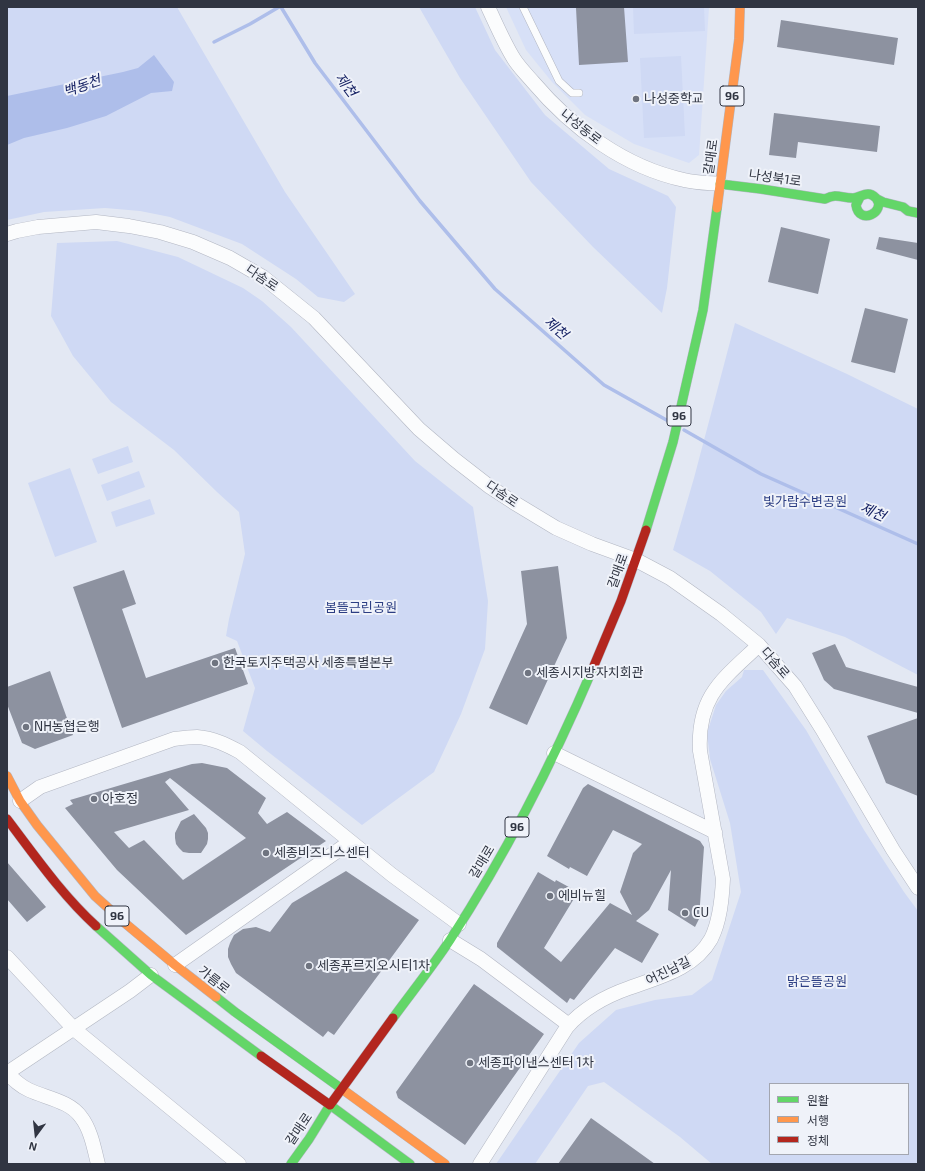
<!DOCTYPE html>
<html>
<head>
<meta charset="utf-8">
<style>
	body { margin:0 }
	#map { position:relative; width:925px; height:1171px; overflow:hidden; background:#e3e8f3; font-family:"Exo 2","Noto Sans KR",sans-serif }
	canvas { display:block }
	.frame { position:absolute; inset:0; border:8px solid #303542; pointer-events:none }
	.legend { position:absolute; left:769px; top:1083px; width:140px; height:72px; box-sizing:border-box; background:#eff2f9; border:1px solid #a3a6b0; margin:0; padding:5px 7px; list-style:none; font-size:12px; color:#303542 }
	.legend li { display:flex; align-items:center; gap:8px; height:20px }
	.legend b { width:20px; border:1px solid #a3a6b0 }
	.north { position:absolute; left:16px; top:1115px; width:40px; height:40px; -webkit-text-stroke:3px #eff2f9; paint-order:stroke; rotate:195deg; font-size:11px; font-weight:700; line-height:16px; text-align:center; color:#303542 }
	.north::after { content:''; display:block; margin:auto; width:14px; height:18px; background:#303542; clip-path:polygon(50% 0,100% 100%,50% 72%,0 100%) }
</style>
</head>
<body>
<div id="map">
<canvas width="925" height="1171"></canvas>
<div class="frame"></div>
<ul class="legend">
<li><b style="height:5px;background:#63d668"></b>원활</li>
<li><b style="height:5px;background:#ff974d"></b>서행</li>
<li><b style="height:5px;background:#b3261e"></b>정체</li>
</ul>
<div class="north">N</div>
</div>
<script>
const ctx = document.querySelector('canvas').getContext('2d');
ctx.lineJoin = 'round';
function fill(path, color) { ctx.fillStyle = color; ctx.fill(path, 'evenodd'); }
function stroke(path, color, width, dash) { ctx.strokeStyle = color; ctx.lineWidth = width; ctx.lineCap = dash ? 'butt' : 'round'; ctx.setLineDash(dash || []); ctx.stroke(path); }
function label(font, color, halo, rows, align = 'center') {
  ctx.font = font + ' "Exo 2","Noto Sans KR",sans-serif'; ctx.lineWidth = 4; ctx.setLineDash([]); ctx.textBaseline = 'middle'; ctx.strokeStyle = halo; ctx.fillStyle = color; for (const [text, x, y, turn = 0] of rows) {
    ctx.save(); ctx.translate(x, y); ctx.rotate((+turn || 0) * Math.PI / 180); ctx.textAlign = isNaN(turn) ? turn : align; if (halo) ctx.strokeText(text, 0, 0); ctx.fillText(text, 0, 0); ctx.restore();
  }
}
const built = new Path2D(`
	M506,7H709L699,155L689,163L634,144L585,115L552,82L526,50Z`);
const green = new Path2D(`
	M7,7H177L285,192L355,294L344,302L318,297L296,279L242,244L170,217L140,211L105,208L44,212L7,220Z
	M419,7H475L495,50L545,115L609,169L668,196L676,207L667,288L662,313L593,247L531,182L460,78Z
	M633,7H704L705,31L634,34Z
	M681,56L685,136L644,138L640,58Z
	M117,241L178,257L243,288L262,301L291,327L415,461L473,507L488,601L485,649L461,714L434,772L362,825L267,751L243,731L255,688L237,641L226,636L229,619L245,554L239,512L217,492L174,450L111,402L73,356L51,316L57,243Z
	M735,323L847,374L918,409V675L845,637L787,618L776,634L761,612L710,571L673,550L694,478Z
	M128,446L133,462L98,474L92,459Z
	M70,468L97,542L55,557L28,483Z
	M139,471L145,487L107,501L101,485Z
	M150,499L155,514L116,527L111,512Z
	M744,670H763L806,730L864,830L904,892L918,911V1164H712L680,1137L604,1082L588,1086L535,1164H496L579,1043L616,1010L655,1000L692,995L712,980L741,892L730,823L710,759L707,733L716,705L726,691L742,677ZM770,1084H908V1154H770Z`);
const water = new Path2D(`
	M154,55L174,82L172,91L151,93L106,116L67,128L24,138L7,145V96L123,72L138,68Z`);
const stream = new Path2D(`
	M281,7L315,63L420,201L495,289L604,385L670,422
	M214,42L250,24L279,7
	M684,430L761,474L918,544`);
const building = new Path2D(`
	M582,7H624L628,62L579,65L576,8Z
	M781,20L898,38L894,65L777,47Z
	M774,113L880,126L877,152L798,142L796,158L769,155Z
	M781,227L830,239L818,294L768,282Z
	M879,237L918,243V260L876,249Z
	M865,308L908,319L895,373L851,362Z
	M558,566L567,638L527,725L489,708L527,624L521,571Z
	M124,570L136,604L122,609L146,678L235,648L248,684L122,728L73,587Z
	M835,644L846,667L918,687V713L834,689L824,680L812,653Z
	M50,671L73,735L35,749L22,743L7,704V687Z
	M918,718V796L886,783L867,736Z
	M202,763L227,768L266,798L258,813L267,824L287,812L326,841L186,935L117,870L65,808L73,804L70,800L192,764ZM170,778L246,838L183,880L144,840L129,848L114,832L189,810L165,782Z
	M588,784L700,841L704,847L699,919L695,927L668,910L671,870L649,910L636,921L659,934L642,963L615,948L574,1000L570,998L567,1003L497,947V943L538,872L555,882L556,880L578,892L544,948L561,962L610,903L632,915L620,892L633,853L642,844L613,830L587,876L570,867L569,869L547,856L583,788Z
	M194,814L206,828L208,833V839L207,844L201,853H189L183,852L179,848L176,844L175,838V833L181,821Z
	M7,862L46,907L27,922L7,899Z
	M346,871L419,920L334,1035L328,1031L323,1037L236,973L231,964L228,957V949L230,943L234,935L243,929L256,927L270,932L292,903Z
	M474,984L544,1034L465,1145L398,1098L396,1092Z
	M591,1118L655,1164H558Z`);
const lane = new Path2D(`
	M523,7L559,81L572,93H579`);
const street = new Path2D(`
	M488,7C496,24 504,43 514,59C519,67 527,75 533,82C572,128 624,167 684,180C696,183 709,183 720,184
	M7,234L17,231L38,227L96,222L129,226L160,232L193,242L230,258L263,277L314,318L419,429L454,459L490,487L513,502L556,528L592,544L636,560L670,578L721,614L759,645L795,686L822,729L893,850L918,888
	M554,753L715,832
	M20,801L40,787L174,739C182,738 190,737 197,737C213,738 227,745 240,752L392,875L459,924
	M450,940L481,959L569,1025
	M7,957L74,1029L239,1164
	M175,965L350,842
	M7,1073L130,991L151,975
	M7,1073C14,1080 20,1086 29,1090C46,1098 70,1101 81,1117C91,1130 94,1148 98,1164
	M480,1164L567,1027C583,1009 606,996 629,988C659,977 694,969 711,939C720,921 722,899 723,879L700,751C697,696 723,679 759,645`);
const fast = new Path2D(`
	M720,184L761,189L825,199C837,193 841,198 853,198C858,198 863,194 868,194C871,194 874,196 876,198C887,212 859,226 856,205L860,197
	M877,199L883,202L903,207L908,211L918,213
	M646,530L673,442L703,310L717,208
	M96,926L151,975L261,1056
	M216,997L235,1012L342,1089
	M393,1018C412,992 432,967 450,940C506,854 553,762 593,668
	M291,1164L309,1139L330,1105L410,1164`);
const slow = new Path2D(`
	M717,208L739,39L740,7
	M7,776L20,801L37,825L95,896L126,924L175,965L216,997
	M342,1089L445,1164`);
const jam = new Path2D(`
	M593,668L621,601L646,530
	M7,819C35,856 62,895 96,926
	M261,1056L330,1105L393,1018`);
const markers = [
	[636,99,4,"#6f7480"],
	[215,663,4,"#6f7480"],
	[528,673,4,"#6f7480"],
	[26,727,4,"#6f7480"],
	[94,799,4,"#6f7480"],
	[266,853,4,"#6f7480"],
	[550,896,4,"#6f7480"],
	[685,913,4,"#6f7480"],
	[309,966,4,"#6f7480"],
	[470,1063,4,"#6f7480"]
];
const shields = [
	[732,96,24],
	[679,416,24],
	[517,827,24],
	[117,916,24]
];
const shieldNames = [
	["96",732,96],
	["96",679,416],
	["96",517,827],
	["96",117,916]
];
const poiNames = [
	["나성중학교",644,99],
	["한국토지주택공사 세종특별본부",223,663],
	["세종시지방자치회관",536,673],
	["NH농협은행",34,727],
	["아호정",102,799],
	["세종비즈니스센터",274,853],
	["에비뉴힐",558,896],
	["CU",693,913],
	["세종푸르지오시티1차",317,966],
	["세종파이낸스센터 1차",478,1063]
];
const streetNames = [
	["나성동로",581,127,38],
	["갈매로",711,157,-82],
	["나성북1로",775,178,8],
	["다솜로",262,278,34],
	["다솜로",502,494,34],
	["갈매로",618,571,-70],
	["다솜로",775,663,49],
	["갈매로",482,862,-59],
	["어진남길",668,971,-26],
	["가름로",214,980,38],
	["갈매로",299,1129,-56]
];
const parkNames = [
	["빛가람수변공원",805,502],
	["봄뜰근린공원",361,608],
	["맑은뜰공원",817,982]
];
const waterNames = [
	["제천",346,85,53],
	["백동천",82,86,-19],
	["제천",556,328,41],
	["제천",873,512,24]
];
fill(built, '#d7e0f7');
fill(green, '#cfd9f4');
fill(water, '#aebeea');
stroke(stream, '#aebeea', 3.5);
fill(building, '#8d92a0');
stroke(lane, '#b2b6c2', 8);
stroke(street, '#b2b6c2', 15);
stroke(fast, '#b2b6c2', 10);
stroke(slow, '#b2b6c2', 10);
stroke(jam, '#b2b6c2', 10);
stroke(lane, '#fbfcfd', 7);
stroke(street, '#fbfcfd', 14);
stroke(fast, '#63d668', 9);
stroke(slow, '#ff974d', 9);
stroke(jam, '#b3261e', 9);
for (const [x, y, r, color] of markers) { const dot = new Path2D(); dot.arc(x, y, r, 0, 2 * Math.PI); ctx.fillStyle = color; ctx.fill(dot); stroke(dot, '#eff2f9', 1.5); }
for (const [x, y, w] of shields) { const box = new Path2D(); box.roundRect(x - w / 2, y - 10, w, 20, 3); ctx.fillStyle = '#eff2f9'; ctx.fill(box); stroke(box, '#303542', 1); }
label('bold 12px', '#303542', null, shieldNames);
label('13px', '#303542', '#eff2f9', poiNames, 'left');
label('13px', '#303542', '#eff2f9', streetNames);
label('13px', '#2c3e83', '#eff2f9', parkNames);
label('italic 14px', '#162264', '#eff2f9', waterNames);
</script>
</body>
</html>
